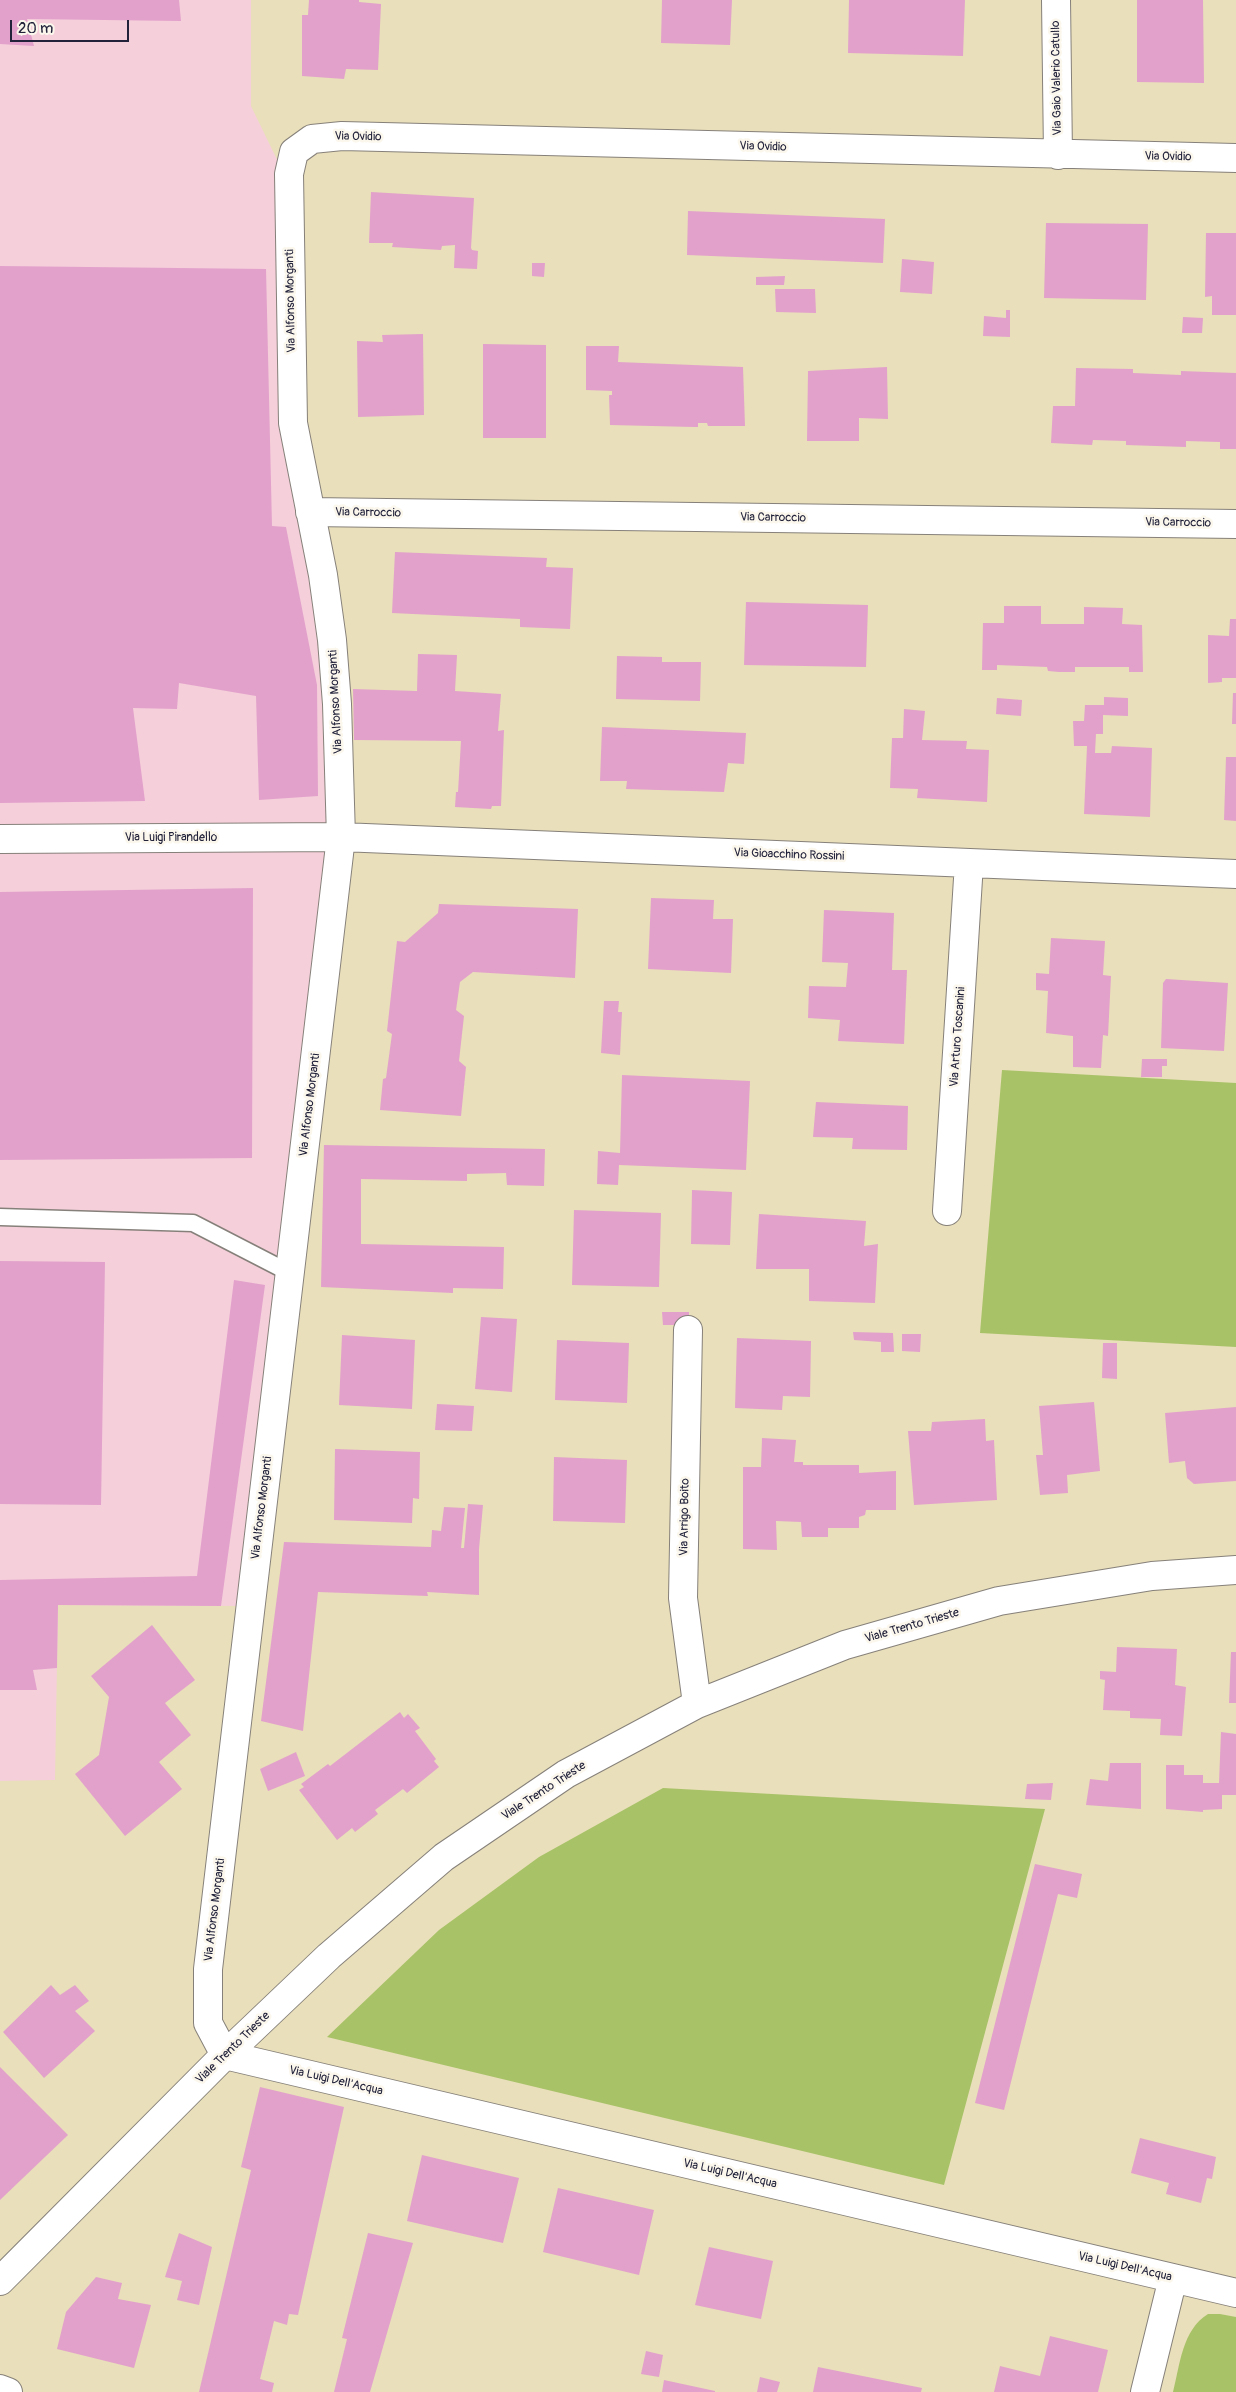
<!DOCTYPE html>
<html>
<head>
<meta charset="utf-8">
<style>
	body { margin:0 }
	#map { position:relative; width:1236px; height:2392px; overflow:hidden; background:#e9dfba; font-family:Pangolin,sans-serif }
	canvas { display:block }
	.scale { position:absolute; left:10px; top:20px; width:119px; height:22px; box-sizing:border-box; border:2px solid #22223b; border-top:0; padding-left:6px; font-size:15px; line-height:18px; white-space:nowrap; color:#22223b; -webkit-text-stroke:4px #fbf7ec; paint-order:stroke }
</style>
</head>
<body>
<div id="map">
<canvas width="1236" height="2392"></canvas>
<div class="scale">20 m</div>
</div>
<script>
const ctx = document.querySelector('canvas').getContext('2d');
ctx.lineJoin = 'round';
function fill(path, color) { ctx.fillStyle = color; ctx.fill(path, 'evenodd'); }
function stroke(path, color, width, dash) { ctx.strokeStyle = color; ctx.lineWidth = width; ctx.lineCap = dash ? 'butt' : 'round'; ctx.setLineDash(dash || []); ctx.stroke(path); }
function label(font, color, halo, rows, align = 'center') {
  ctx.font = font + ' Pangolin,sans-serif'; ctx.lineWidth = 5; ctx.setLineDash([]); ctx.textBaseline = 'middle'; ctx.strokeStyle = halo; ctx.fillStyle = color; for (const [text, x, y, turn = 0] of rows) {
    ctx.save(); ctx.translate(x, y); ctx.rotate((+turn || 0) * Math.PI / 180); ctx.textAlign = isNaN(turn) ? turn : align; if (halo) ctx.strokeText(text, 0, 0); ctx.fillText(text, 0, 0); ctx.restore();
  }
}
const built = new Path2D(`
	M0,0H251V106L284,174L337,817L246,1606L58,1605L55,1780L0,1781Z`);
const green = new Path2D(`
	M1002,1070L1236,1083V1347L980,1333Z
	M663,1788L1045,1809L944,2185L327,2037L439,1930L539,1857Z
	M1208,2314H1220L1236,2317V2392H1173C1180,2365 1182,2330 1208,2314Z`);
const building = new Path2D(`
	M0,0H179L181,21L27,19L34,46L0,44Z
	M309,0H359V2L381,4L378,70L346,69L344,79L302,76V15H308Z
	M662,0H732L730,45L661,43Z
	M849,0H965L963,56L848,53Z
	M1137,0H1203L1204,83L1137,82Z
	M371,192L474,198L471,248L472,250L478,251L477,269L454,268L455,245L442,246L441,250L392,247L393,243H369Z
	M688,211L885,219L883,263L687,255Z
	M1046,223L1148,224L1146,300L1044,298Z
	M1206,233H1236V315H1212V296L1205,297Z
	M902,259L934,262L932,294L900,292Z
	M532,263H545L544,277L532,276Z
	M0,266L266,269L272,526L286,527L317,685L318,796L259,800L256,696L179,683L177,709L133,708L145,801L0,803Z
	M785,276L784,285H756V277Z
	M775,289H815L816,313L776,312Z
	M1006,310H1010V337L983,336L984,316L1006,318Z
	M1183,317L1203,318L1202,333H1182Z
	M423,334L424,415L358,417L357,341L383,342L382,335Z
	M483,344L546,345V438H483Z
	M586,346H619L618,362L743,367L745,426H708L707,423H698V427H694L610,425L609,395H612V391L586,390Z
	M887,367L888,419L859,418V441H807L808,371Z
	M1076,368L1133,369V373L1181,375V371L1236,373V449H1220V442L1186,441V447L1126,445V441L1093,440L1092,445L1051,443L1053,406H1075Z
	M395,552L547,558L546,567L573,568L570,629L520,627V619L392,613Z
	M746,602L868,605L866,667L744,665Z
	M1004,606H1041V624H1084V607L1123,608L1122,624L1142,625L1143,672H1129V667H1075V672H1059L1048,671L1047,667L997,665V670H982L983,623H1004Z
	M1230,619H1236V678H1222V682L1208,683V635L1229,636Z
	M418,654L457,655L455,691L501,694L498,731L504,730L501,806H492L491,809L455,807L456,792H458L461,741L354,740L353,689L417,691Z
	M617,656L662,657V662H701L700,701L616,699Z
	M1233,693H1236V724H1232Z
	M1104,697L1128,698V716L1103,715V734H1096L1095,753H1111L1112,746L1152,748L1150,817L1084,814L1087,746H1074L1073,721H1084L1085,705H1104Z
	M997,698L1022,700L1021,716L996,714Z
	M904,709L925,711L922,740L967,741L966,749L989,750L987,802L917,798L918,789L890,788L892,738H903Z
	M602,727L746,733L744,764L728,763L724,792L626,789L627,781H600Z
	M1226,757H1236V821L1224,820Z
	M253,888L252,1158L0,1160V892Z
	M651,898L714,900L713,919H733L731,973L648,969Z
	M439,904L578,909L575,978L473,972L460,982L456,1010L464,1016L459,1061L466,1067L461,1116L380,1110L383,1079L386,1078L392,1034L387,1031L397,941L405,942L438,913Z
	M824,910L894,913L892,970H907L904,1044L838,1041L840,1020L808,1018L809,986L846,987L848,963L822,962Z
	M1051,938L1105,941L1103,975L1111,976L1108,1036L1103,1035L1101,1068L1073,1067V1036L1046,1033L1048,991L1036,990V973L1049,974Z
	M1166,979L1228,983L1224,1051L1161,1048L1163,983Z
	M604,1001H619L618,1012H622L620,1055L601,1053Z
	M1142,1059H1167V1066H1162V1077H1141Z
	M622,1075L750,1081L746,1170L619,1165L618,1185L597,1184L598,1151L620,1153Z
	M816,1102L908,1106L907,1150L852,1149L853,1138L813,1137Z
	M324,1145L545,1149L544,1186L507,1185L506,1173L467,1174V1181L361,1179V1244L504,1247L503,1289L453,1288V1293L321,1287Z
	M692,1190L732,1192L730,1245L691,1244Z
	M574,1210L661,1213L659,1287L572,1285Z
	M759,1214L866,1221L864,1246L878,1244L875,1303L809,1301V1269H756Z
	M0,1261L105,1262L101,1505L0,1504Z
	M234,1280L265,1285L221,1606L58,1605L57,1668L33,1670L37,1690H0V1580L197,1576Z
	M662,1312H689V1325H663Z
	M481,1317L517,1319L512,1392L475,1389Z
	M853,1332L893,1333L894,1352H881V1342L854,1340Z
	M902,1334H921L920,1352L902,1351Z
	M342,1335L415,1340L412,1409L339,1405Z
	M737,1338L811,1341L810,1397L783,1396L782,1410L735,1408Z
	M557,1340L629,1343L627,1403L555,1400Z
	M1103,1343H1117V1379L1102,1378Z
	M1094,1402L1100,1471L1067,1475L1068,1493L1040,1495L1036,1455H1043L1039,1406Z
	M437,1404L474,1406L472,1431L435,1430Z
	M1236,1407V1481L1194,1484L1187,1478L1185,1461L1169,1463L1165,1413Z
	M985,1419L986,1441L994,1440L997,1500L914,1505L908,1431H931L932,1422Z
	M762,1438L796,1440L794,1462H803V1465H859V1473L896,1471V1510H866L865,1515L859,1517V1528H828V1537H802L801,1522L776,1521L777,1550L743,1549V1467H761Z
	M335,1449L420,1452L419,1499L413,1498L412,1523L334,1520Z
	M554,1457L627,1460L625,1523L553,1521Z
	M468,1504L483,1505L479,1549V1595L427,1592L428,1596L318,1592L303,1731L261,1721L284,1542L431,1547L432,1530L441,1531L444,1507L465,1508L461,1548H464Z
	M152,1625L195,1680L165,1703L191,1735L159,1762L182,1789L125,1836L75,1774L99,1755L109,1697L91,1676Z
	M1117,1647L1177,1649L1175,1685L1186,1687L1182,1736L1160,1735L1161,1719L1130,1718V1711L1103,1710L1105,1680L1100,1679V1671L1116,1672Z
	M1231,1652H1236V1703H1229Z
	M400,1712L404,1718L408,1714L420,1728L415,1731L436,1759L434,1761L439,1767L407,1793L403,1789L375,1810L378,1814L355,1832L352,1828L337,1840L299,1790L304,1787L301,1784L328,1764L330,1766Z
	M1221,1732L1236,1734V1795H1222V1809L1203,1810V1812L1166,1809V1765H1184V1775H1203V1783H1219Z
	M296,1752L305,1776L268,1791L260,1769Z
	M1110,1763H1141V1809L1086,1805L1090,1779L1108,1781Z
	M1053,1783L1051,1800L1025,1799L1027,1784Z
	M1035,1864L1082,1874L1077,1898L1058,1894L1004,2110L975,2103Z
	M51,1985L60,1995L75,1985L89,2001L75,2011L95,2031L44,2078L3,2032Z
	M0,2067L68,2135L0,2200Z
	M260,2087L344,2107L298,2315L289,2314L287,2325L274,2321L260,2379L274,2383L272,2392H199L251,2170L241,2167Z
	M1140,2138L1216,2157L1212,2179L1207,2178L1201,2203L1166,2194L1169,2183L1131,2173Z
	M422,2155L519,2178L503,2243L407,2221Z
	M558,2188L654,2210L639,2275L543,2252Z
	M179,2233L212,2247L199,2305L177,2300L182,2281L165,2277Z
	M368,2233L413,2243L370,2392H334L347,2339L342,2338Z
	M709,2247L773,2261L761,2319L695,2305Z
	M96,2277L122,2283L118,2299L151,2305L134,2368L57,2349L66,2312Z
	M1050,2336L1108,2350L1098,2392H994L1000,2366L1040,2376Z
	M646,2351L663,2355L659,2377L641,2374Z
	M818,2367L922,2388L921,2392H813Z
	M760,2377L780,2382L777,2392H757Z
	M664,2380L715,2391V2392H662Z`);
const service = new Path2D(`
	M0,1217L193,1223L290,1273`);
const minor = new Path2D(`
	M1056,0L1058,155
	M310,512L1236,524
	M0,839L341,837L1236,874
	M947,1211L969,863
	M688,1330L683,1598L697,1704
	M225,2055L208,2023V1969L341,837L337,704L332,640L323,575L293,423L289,174L294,152L312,139L342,136L1236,158
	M225,2055L1236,2293
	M0,2281L225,2055L329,1956L444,1857L566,1774L697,1704L845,1645L999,1601L1152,1576L1236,1570
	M0,2389L8,2392
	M1145,2392L1173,2278`);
const streetNames = [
	["Via Gaio Valerio Catullo",1057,78,-91],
	["Via Ovidio",358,137,1],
	["Via Ovidio",763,147,2],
	["Via Ovidio",1168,157,1],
	["Via Alfonso Morganti",291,301,-91],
	["Via Carroccio",368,513,1],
	["Via Carroccio",773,518,1],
	["Via Carroccio",1178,523,1],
	["Via Alfonso Morganti",336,702,-93],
	["Via Luigi Pirandello",171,838],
	["Via Gioacchino Rossini",789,855,2],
	["Via Arturo Toscanini",958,1037,-86],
	["Via Alfonso Morganti",310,1105,-83],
	["Via Alfonso Morganti",262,1508,-83],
	["Via Arrigo Boito",685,1517,-89],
	["Viale Trento Trieste",912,1626,-16],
	["Viale Trento Trieste",544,1791,-33],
	["Via Alfonso Morganti",215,1910,-83],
	["Viale Trento Trieste",233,2048,-44],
	["Via Luigi Dell'Acqua",336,2081,13],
	["Via Luigi Dell'Acqua",730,2174,13],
	["Via Luigi Dell'Acqua",1125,2267,13]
];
fill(built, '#f5cfda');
fill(green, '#a8c268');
fill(building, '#e2a1cb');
stroke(service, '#86807a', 19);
stroke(minor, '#86807a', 30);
stroke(service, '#fff', 16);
stroke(minor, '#fff', 28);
label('12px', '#22223b', '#fbf7ec', streetNames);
</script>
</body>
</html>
